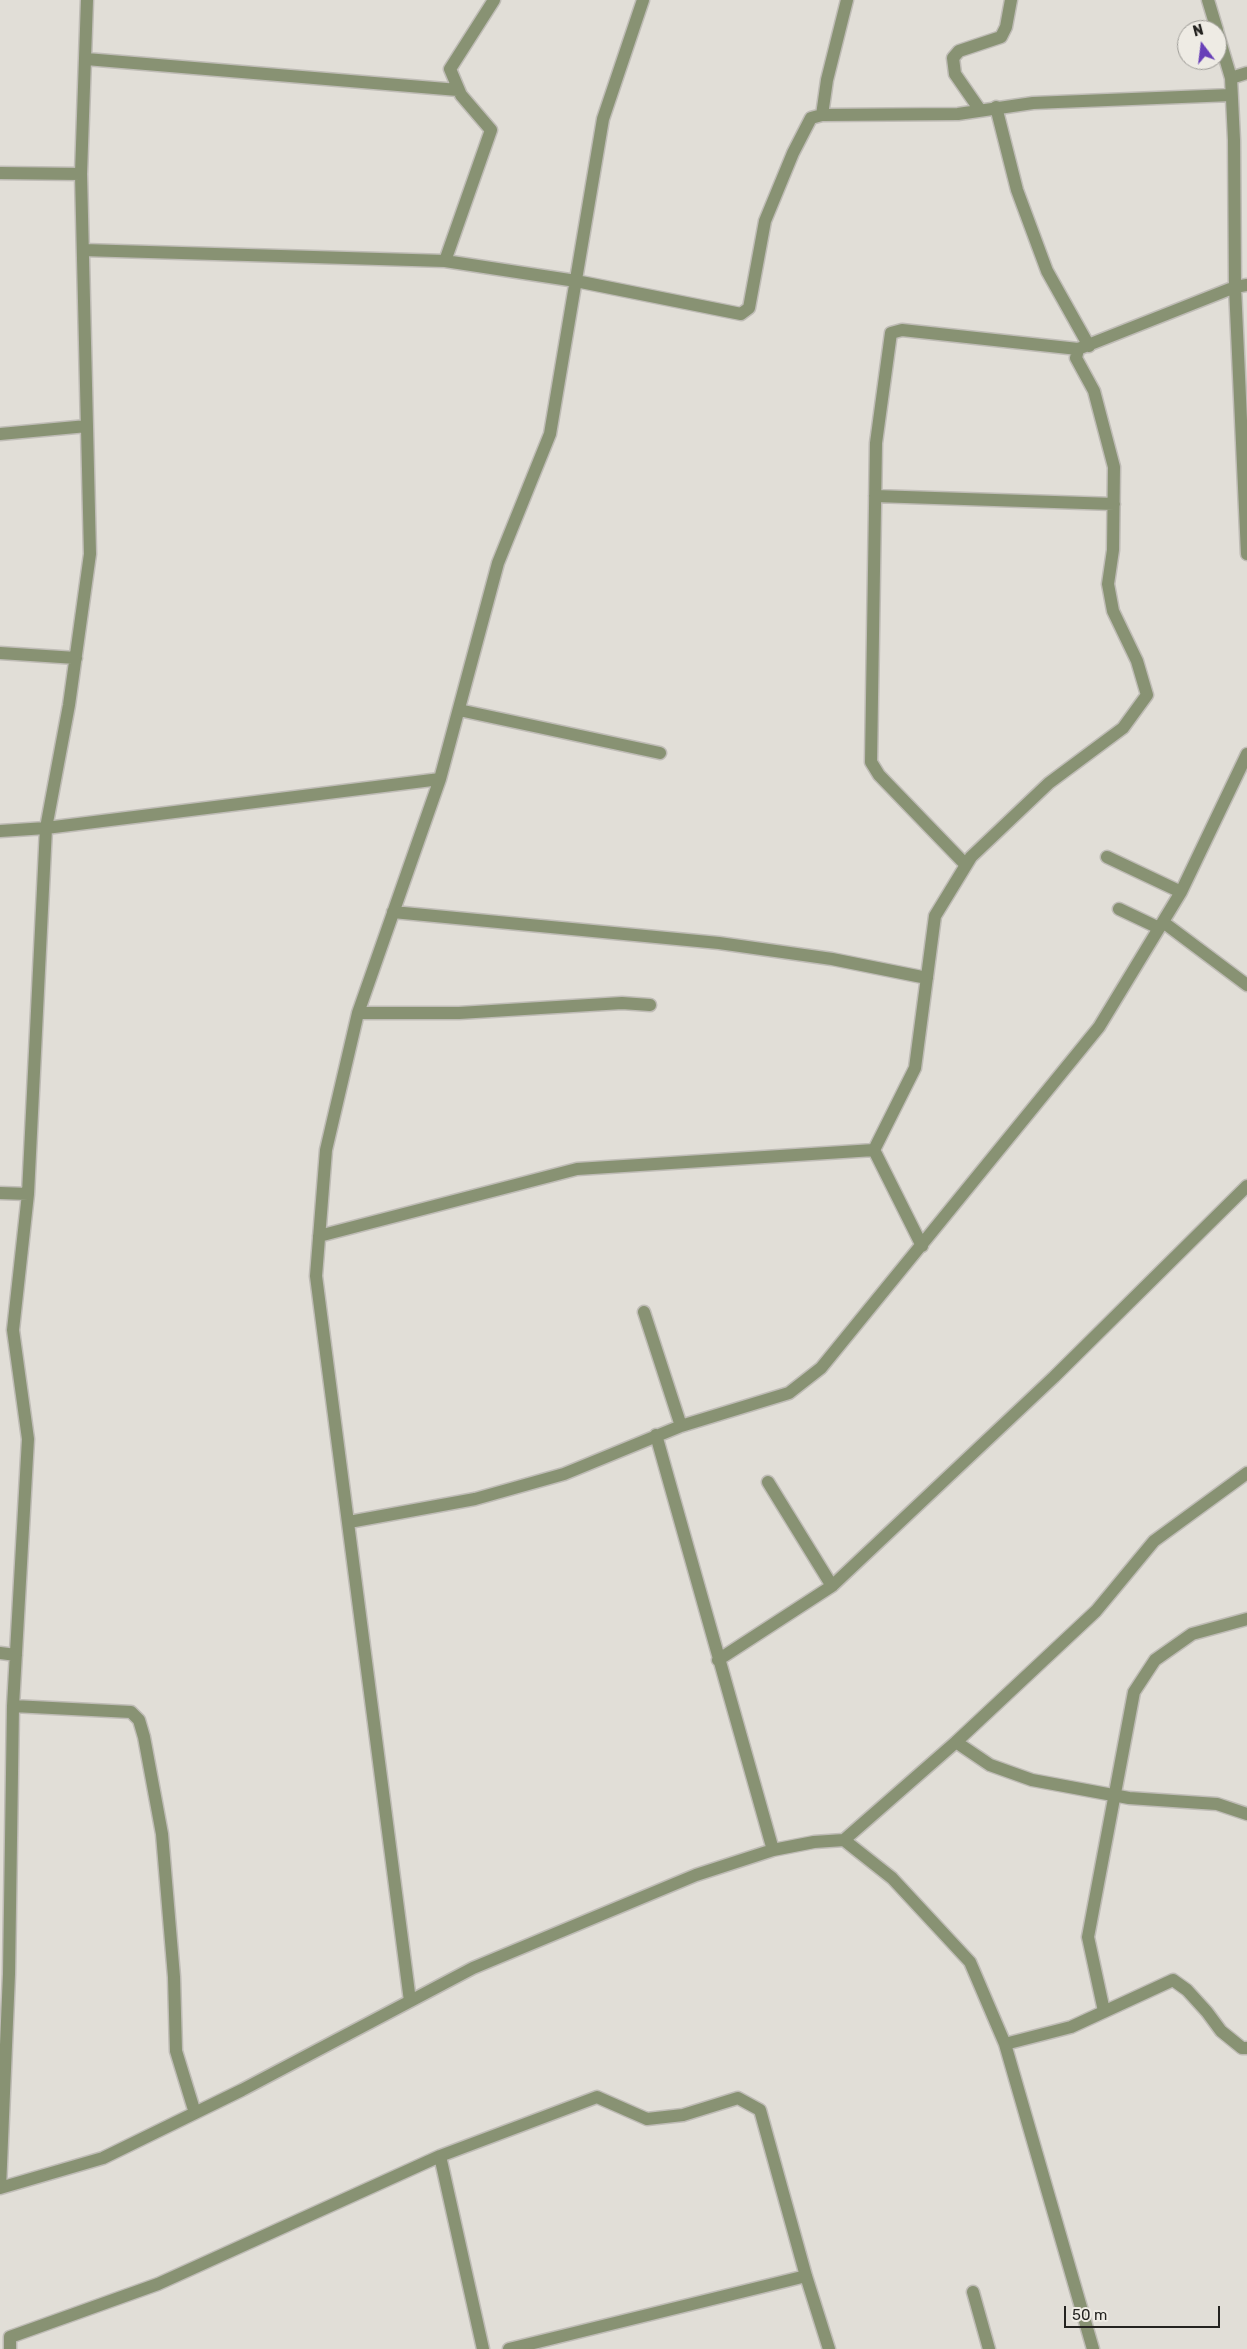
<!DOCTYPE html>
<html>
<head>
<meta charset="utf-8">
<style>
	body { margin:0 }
	#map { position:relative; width:1247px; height:2349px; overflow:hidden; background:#e1ded7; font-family:Rubik,sans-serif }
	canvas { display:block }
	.north { position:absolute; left:1177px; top:20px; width:50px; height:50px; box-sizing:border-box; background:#eeebe4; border:1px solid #9d9b96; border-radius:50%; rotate:345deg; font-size:14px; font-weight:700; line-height:20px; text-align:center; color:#242320 }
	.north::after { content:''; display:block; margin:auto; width:18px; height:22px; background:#6840b8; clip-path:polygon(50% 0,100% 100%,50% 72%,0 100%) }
	.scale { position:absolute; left:1064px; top:2306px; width:156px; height:22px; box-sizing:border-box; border:2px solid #242320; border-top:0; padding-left:6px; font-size:15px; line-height:18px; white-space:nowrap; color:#242320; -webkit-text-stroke:4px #eeebe4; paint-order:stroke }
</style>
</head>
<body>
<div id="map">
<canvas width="1247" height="2349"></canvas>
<div class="north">N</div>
<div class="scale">50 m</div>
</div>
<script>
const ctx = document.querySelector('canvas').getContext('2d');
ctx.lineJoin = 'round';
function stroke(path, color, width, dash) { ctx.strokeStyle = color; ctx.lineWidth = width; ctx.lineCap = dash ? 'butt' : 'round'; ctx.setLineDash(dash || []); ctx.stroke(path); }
const minor = new Path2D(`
	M87,0L81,174L90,554L69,705L46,828L28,1194L13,1330L28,1439L13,1706L9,1974L0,2188L103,2158L242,2090L473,1968L696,1875L773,1850L814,1842L844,1840L892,1878L970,1962L1005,2044L1093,2349
	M1208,0L1217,30
	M1217,31L1231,78L1234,140L1235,287L1247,554
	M86,59L458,90
	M1231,78L1247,73
	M996,107L1017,190L1047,271L1089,346
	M980,110L955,74L953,58L959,51L1001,37L1006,27L1011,0
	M822,115L827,80L847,0
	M0,173L81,174
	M83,250L445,261L576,281L741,314L749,308L765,221L793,153L811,118L822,115L958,114L1033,103L1231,95
	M445,261L491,130L461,95L450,69L494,0
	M0,434L87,426
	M875,496L1114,504
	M0,653L76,658
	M459,710L660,753
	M0,831L46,828L440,779L498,563L550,434L603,119L643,0
	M1107,857L1181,892
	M966,865L879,775L871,762L876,443L891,333L902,330L1078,349L1235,287L1247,285
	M1119,909L1159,928
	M393,912L719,943L832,959L927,978
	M1163,922L1247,985
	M358,1013H459L622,1003L650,1005
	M874,1150L915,1068L935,916L971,857L1049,783L1123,728L1147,695L1137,661L1113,611L1108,584L1113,550L1114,467L1094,391L1076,358L1078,349
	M0,1193L28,1194
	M319,1236L577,1169L874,1150L922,1246
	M644,1312L681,1426
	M656,1435L773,1850
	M768,1482L832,1586
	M349,1522L475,1499L564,1474L681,1426L789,1393L821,1368L1099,1027L1181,892L1247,754
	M0,1653L16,1655
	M718,1660L832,1586L1054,1377L1247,1186
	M13,1706L131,1712L139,1720L144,1737L162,1834L174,1977L176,2051L195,2113
	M956,1742L990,1765L1032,1780L1129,1798L1217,1804L1247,1814
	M844,1840L956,1742L1096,1611L1154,1541L1247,1473
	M410,2001L316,1276L326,1150L358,1013L440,779
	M1104,2011L1088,1937L1134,1692L1155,1660L1192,1634L1247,1619
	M1005,2044L1071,2027L1173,1980L1187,1990L1207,2012L1221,2031L1242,2048H1247
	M440,2156L483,2349
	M973,2292L989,2349
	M10,2349V2337L158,2284L440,2156L597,2097L647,2119L683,2115L738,2098L760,2110L806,2276L829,2349
	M509,2349L806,2276`);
stroke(minor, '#bfbcb6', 15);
stroke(minor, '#889273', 12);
</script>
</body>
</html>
